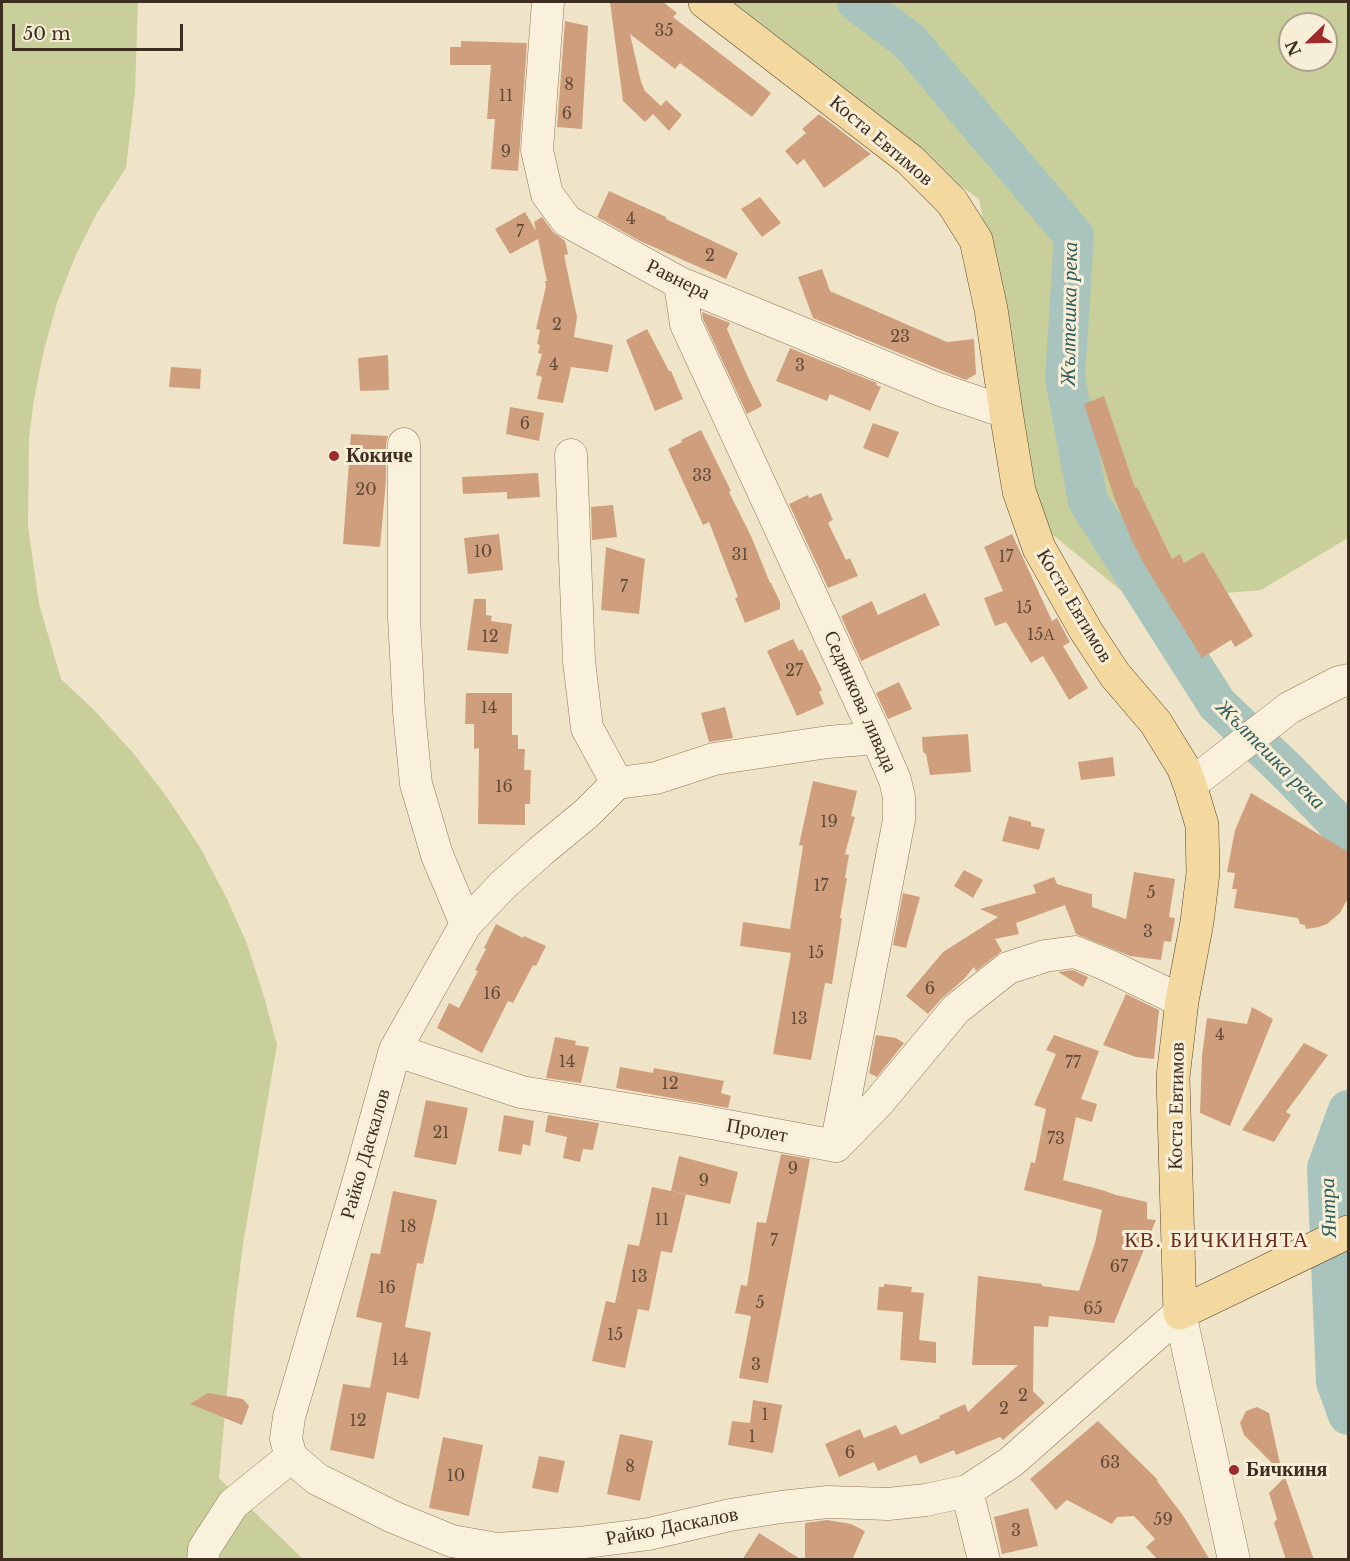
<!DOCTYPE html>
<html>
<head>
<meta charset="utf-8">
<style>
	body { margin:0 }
	#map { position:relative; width:1350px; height:1561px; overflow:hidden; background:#f0e4c8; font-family:"Libre Baskerville",serif }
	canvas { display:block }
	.frame { position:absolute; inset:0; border:3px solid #3d2e20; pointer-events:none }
	.north { position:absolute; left:1278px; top:12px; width:60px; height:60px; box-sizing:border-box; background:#f7eed8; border:2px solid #ada18e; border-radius:50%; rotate:247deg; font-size:16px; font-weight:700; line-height:24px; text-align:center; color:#3d2e20 }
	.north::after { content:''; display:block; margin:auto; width:21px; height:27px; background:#9e2a2b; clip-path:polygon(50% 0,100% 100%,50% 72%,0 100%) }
	.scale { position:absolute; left:12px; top:24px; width:171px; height:27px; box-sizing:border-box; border:3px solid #3d2e20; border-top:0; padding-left:8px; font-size:18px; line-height:21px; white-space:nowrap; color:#3d2e20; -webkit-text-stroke:4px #f7eed8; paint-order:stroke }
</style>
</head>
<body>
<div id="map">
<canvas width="1350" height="1561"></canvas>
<div class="frame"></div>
<div class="north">N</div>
<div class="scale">50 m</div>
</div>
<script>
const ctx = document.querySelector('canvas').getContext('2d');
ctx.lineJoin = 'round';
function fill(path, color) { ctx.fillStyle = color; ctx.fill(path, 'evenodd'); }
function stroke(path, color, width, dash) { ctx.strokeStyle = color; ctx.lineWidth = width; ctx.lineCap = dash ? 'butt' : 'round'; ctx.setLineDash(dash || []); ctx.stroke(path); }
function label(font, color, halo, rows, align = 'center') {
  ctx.font = font + ' "Libre Baskerville",serif'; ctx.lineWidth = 6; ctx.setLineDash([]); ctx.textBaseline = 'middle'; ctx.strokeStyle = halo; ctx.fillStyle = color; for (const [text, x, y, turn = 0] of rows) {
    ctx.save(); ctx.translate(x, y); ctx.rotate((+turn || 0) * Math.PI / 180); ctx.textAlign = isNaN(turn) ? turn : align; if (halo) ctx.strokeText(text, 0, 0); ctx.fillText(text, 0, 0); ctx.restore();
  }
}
const green = new Path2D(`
	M2,2H138L135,92L126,168L97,213L75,257L57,303L44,350L34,399L29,438L28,526L39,604L61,679L94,710L134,754L169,800L201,849L228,901L247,944L265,1000L277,1045L243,1244L234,1316L219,1478L303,1559L2,1560Z
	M705,2H1348V538L1261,590L1134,601L1042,526L979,199L781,61ZM1290,24H1326V60H1290Z`);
const river = new Path2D(`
	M857,2L909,41L1074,236L1065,378L1088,501L1217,704L1288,772L1348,834
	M1348,1110L1327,1168L1336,1382L1348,1415`);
const building = new Path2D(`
	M610,2H663L677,13L673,17L771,93L752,117L680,63L675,69L630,34L641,82L645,91L661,106L666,100L682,115L669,131L653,114L645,122L623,101Z
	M565,21L588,26L582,129L557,127Z
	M461,41L527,43L518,171L491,169L495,119H487L491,65H450V47H461Z
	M819,114L871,154L824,188L804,159L797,165L785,151L806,133L802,129Z
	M609,191L666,217V219L738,253L726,279L640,241L597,217Z
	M760,197L781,223L762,237L741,209Z
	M525,212L536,231L534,222L542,217L553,232L565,241L568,254L564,255L577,317L574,337L613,345L608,372L571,367L563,403L537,399L542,377L536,375L542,354L538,353L540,345L537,344L540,330L536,329L546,286L545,281H547L538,239L510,254L495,229Z
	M822,269L830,291L947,342L974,339L976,374L966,380L948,373L813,318L798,277Z
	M702,312L730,323L727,329L746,373L762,406L747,414L703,319Z
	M647,329L669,371H671L683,399L655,411L626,340Z
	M790,348L877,383L876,385L881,387L870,411L830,394L827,401L776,381Z
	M388,355L389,390L360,391L358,358Z
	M171,367L201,369L200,389L169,387Z
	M1104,396L1135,488L1137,487L1172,559L1180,554L1184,563L1203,552L1253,636L1235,647L1231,640L1202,658L1145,566L1131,539L1114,497L1084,404Z
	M510,407L544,413L539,441L506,434Z
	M873,423L899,432L888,458L863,448Z
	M701,430L731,491L729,492L751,536L770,583H771L780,602V609L745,623L735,598L738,597L709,522L703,525L668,449L682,442L681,440Z
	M351,434L388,436L386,444V480L380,547L343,544Z
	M538,473L540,497L507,499V492L463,494L462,477Z
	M821,493L833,520L828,523L846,560L850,558L858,576L828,588L789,504L808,495L809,498Z
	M613,505L617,537L592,540L591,507Z
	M499,534L503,570L468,574L464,538Z
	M1012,534L1052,621L1057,618L1070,642L1063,646L1088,688L1069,700L1043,656L1031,663L1006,622L995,626L984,598L1003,591L984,547Z
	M606,547L645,559L639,614L601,610Z
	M925,593L940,625L861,661L841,616L872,601L878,615Z
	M474,599H486V615L492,616L491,621L512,624L508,654L467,650Z
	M793,639L799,651L802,649L822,690L819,692L824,704L797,716L767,651Z
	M899,682L912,709L888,719L876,693Z
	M466,693H512V735H518V749H525L524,770H531L530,804H525V825L478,824L479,748L474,749V724H465Z
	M725,707L733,738L709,742L701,713Z
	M968,734L971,772L930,775L926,754L923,752L922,737Z
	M1113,757L1115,776L1081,780L1078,762Z
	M813,781L857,791L851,816L855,817L845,854L849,855L845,878H847L840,918H842L838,946L832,984L825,983L811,1060L773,1054L791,953L740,946L743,922L790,929L803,846L799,845Z
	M1251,793L1348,852V898L1340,913L1327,924L1319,927L1306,929L1305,925L1300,924L1298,918L1234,908L1237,889H1232L1235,873L1227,872L1235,830Z
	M1009,816L1031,822V826L1045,829L1039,850L1002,841Z
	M964,870L983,880L973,898L954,886Z
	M1134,872L1175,879L1169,917L1175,918L1171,942L1164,941L1161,960L1130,956L1076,934L1065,905L1016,923L1019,934L995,939L1002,951L976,971L974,967L963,980L942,998L928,1014L906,996L943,952L998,917L980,909L1036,893L1033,885L1054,877L1057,884L1094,895H1092V907L1126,919Z
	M903,893L920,897L906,948L893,945Z
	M496,924L523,938L524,936L546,946L536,966L533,965L513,1003L508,1001L482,1053L437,1028L449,1003L459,1008L478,971L475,970L486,949L484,948Z
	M1073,970L1088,977L1083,987L1058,972Z
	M1126,994L1159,1010L1154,1059L1136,1057L1103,1045Z
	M1252,1007L1273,1019L1230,1126L1200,1113L1202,1056L1207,1018L1247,1024Z
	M876,1035L896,1038L904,1043L877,1077L869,1073Z
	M1054,1035L1099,1051L1081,1099L1097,1104L1092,1122L1076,1117L1063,1180L1102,1190L1116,1195L1147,1202V1219L1156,1220L1114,1323L1049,1316L1048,1327L1034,1326L1033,1391L1045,1403L1003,1440L1000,1437L956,1455L954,1450L920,1464L916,1455L878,1471L874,1462L839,1477L825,1444L860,1429L864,1438L896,1425L901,1435L940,1418L939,1416L965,1404L968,1412L1018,1365H972L978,1276L1042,1284V1286L1079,1291L1095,1243L1102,1210L1024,1190L1031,1162L1035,1163L1046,1109L1034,1105L1056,1054L1046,1050Z
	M555,1037L576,1041L575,1045L589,1047L581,1083L546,1078Z
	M1304,1043L1328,1055L1286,1112L1291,1115L1274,1142L1242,1130Z
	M620,1067L653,1073L654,1068L724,1081L721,1093L731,1096L728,1108L616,1088Z
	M426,1100L468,1108L456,1165L414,1157Z
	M504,1115L534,1121L530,1146L523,1144L521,1155L498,1151Z
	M548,1115L599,1123L593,1150L583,1149L580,1162L563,1158L567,1137L545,1132Z
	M781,1154L810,1159L768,1383L739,1378L751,1316L735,1313L741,1285L747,1286L757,1222L766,1223Z
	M679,1156L738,1172L730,1204L671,1191Z
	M652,1187L686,1194L672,1253L661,1251L649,1311L638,1309L625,1368L592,1361L606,1301L615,1303L628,1244L639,1246Z
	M393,1191L437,1200L423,1264L417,1263L405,1327L431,1332L419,1399L387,1392L374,1459L330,1450L343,1384L370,1388L382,1323L356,1317L371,1253L380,1254Z
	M884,1284L912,1287L911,1292L924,1293L919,1340L936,1342V1363L900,1360L903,1312L877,1310L879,1287H884Z
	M208,1393L243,1399L249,1406L242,1425L190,1404Z
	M753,1400L782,1405L773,1453L728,1445L732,1421L750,1423Z
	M1257,1407L1269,1413L1282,1473L1244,1435L1240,1423L1246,1411Z
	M1098,1421L1158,1480L1157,1481L1184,1517L1210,1560H1158L1146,1547L1155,1539L1134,1516L1117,1517L1112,1524L1067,1500L1056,1510L1030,1479Z
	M620,1434L653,1441L640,1501L607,1494Z
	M443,1437L483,1445L469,1516L429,1508Z
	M539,1456L565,1461L558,1493L532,1488Z
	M1285,1477L1314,1560H1286L1274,1523L1277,1519L1269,1493Z
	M1028,1508L1038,1546L1002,1554L994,1517Z
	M827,1520L851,1524L865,1531L852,1560H805V1523Z
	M759,1533L802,1560H742Z`);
const minor = new Path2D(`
	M548,2L537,150L547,194L567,221L680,283L938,389L1006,412
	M680,283L686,324L877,738L895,780L899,797V820L836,1146
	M404,444V617L409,712L416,784L437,855L466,924
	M571,455L579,661L587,728L617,783
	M617,783L587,813L541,851L503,885L466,924L395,1050L358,1183L289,1417L286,1439L291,1457L317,1479L393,1517L452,1541L497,1549L579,1543L649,1534L730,1515L781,1507L828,1502L888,1504L926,1500L967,1491L1011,1462L1180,1313L1234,1560
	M617,783L656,778L714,759L828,742L877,738
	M1190,785L1289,708L1339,682L1348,680
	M395,1050L521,1092L695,1120L836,1146
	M836,1146L878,1103L956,1009L1008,968L1045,956L1075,952L1107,965L1182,1001
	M967,1491L984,1560
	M203,1560L204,1549L233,1504L291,1457`);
const major = new Path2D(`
	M705,2L910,160L952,202L976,240L991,309L1006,412L1019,491L1039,548L1086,631L1115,675L1156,723L1183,767L1190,785L1202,825L1203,873L1197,922L1182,1001L1173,1077L1180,1313L1348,1232`);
const markers = [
	[334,456,6,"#9e2a2b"],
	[1234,1470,6,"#9e2a2b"]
];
const numberNames = [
	["35",664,31],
	["8",569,85],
	["11",506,96],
	["6",567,114],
	["9",506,152],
	["4",631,219],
	["7",520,232],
	["2",710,256],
	["2",557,325],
	["23",900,337],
	["4",554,365],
	["3",800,366],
	["6",525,424],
	["33",702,476],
	["20",366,490],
	["10",483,552],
	["31",740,555],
	["17",1006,557],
	["7",624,587],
	["15",1024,608],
	["15А",1041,635],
	["12",490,637],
	["27",794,671],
	["14",489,708],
	["16",504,787],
	["19",829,822],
	["17",821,886],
	["5",1151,893],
	["3",1148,932],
	["15",816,953],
	["6",930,989],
	["16",492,994],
	["13",799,1019],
	["4",1220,1035],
	["14",567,1062],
	["77",1073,1063],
	["12",670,1084],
	["21",441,1133],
	["73",1056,1139],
	["9",793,1169],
	["9",704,1181],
	["11",662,1220],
	["18",408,1227],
	["7",774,1241],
	["67",1119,1267],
	["13",639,1277],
	["16",387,1288],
	["5",760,1303],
	["65",1093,1309],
	["15",615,1335],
	["14",400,1360],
	["3",756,1365],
	["2",1023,1396],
	["2",1004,1409],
	["1",765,1415],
	["12",358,1421],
	["1",752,1437],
	["6",850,1453],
	["63",1110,1463],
	["8",630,1467],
	["10",456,1476],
	["59",1163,1520],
	["3",1016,1531]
];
const streetNames = [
	["Коста Евтимов",881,141,40],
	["Равнера",678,280,26],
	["Коста Евтимов",1074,606,59],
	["Седянкова ливада",860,702,66],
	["Коста Евтимов",1177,1106,-89],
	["Пролет",757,1131,10],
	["Райко Даскалов",366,1154,-74],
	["Райко Даскалов",672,1527,-11]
];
const poiNames = [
	["Кокиче",346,456],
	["Бичкиня",1246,1470]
];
const waterNames = [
	["Жълтешка река",1070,314,-89],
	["Жълтешка река",1270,755,45],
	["Янтра",1329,1208,-92]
];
const neighbourhoodNames = [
	["КВ. БИЧКИНЯТА",1217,1241]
];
fill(green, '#c9cf9b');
stroke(river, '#a9c4bc', 40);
fill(building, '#cf9f7d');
stroke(minor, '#8d765c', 33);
stroke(major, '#5b4430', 34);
stroke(minor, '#faf1dc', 32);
stroke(major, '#f3d9a0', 33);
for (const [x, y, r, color] of markers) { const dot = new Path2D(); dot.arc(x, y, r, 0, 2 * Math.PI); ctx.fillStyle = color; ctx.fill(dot); stroke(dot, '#f7eed8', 2); }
label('16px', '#624a37', null, numberNames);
label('20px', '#3d2e20', '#f7eed8', streetNames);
label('bold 20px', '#3d2e20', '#f7eed8', poiNames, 'left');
label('italic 21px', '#2f5d5a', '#f7eed8', waterNames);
ctx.letterSpacing = '1.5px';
label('21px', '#6b2e1e', '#f7eed8', neighbourhoodNames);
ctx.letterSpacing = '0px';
</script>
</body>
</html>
